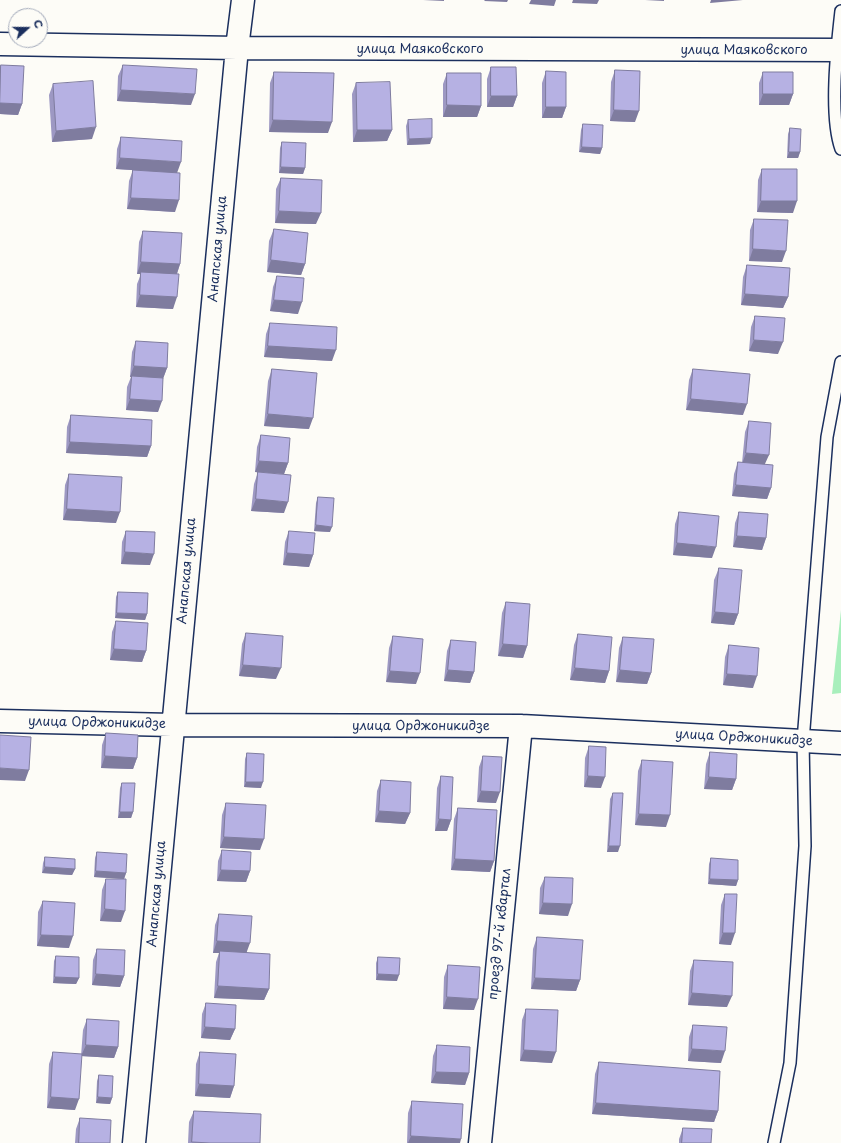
<!DOCTYPE html>
<html>
<head>
<meta charset="utf-8">
<style>
	body { margin:0 }
	#map { position:relative; width:841px; height:1143px; overflow:hidden; background:#fdfcf7; font-family:"Playpen Sans",sans-serif }
	canvas { display:block }
	.north { position:absolute; left:8px; top:8px; width:40px; height:40px; box-sizing:border-box; background:#fdfcf7; border:1px solid #a3aaba; border-radius:50%; rotate:69deg; font-size:11px; font-weight:700; line-height:16px; text-align:center; color:#1b2f5e }
	.north::after { content:''; display:block; margin:auto; width:14px; height:18px; background:#1b2f5e; clip-path:polygon(50% 0,100% 100%,50% 72%,0 100%) }
</style>
</head>
<body>
<div id="map">
<canvas width="841" height="1143"></canvas>
<div class="north">С</div>
</div>
<script>
const ctx = document.querySelector('canvas').getContext('2d');
ctx.lineJoin = 'round';
function fill(path, color) { ctx.fillStyle = color; ctx.fill(path, 'evenodd'); }
function stroke(path, color, width, dash) { ctx.strokeStyle = color; ctx.lineWidth = width; ctx.lineCap = dash ? 'butt' : 'round'; ctx.setLineDash(dash || []); ctx.stroke(path); }
function label(font, color, halo, rows, align = 'center') {
  ctx.font = font + ' "Playpen Sans",sans-serif'; ctx.lineWidth = 4; ctx.setLineDash([]); ctx.textBaseline = 'middle'; ctx.strokeStyle = halo; ctx.fillStyle = color; for (const [text, x, y, turn = 0] of rows) {
    ctx.save(); ctx.translate(x, y); ctx.rotate((+turn || 0) * Math.PI / 180); ctx.textAlign = isNaN(turn) ? turn : align; if (halo) ctx.strokeText(text, 0, 0); ctx.fillText(text, 0, 0); ctx.restore();
  }
}
const green = new Path2D(`
	M841,610V693L832,694Z`);
const service = new Path2D(`
	M841,11C837,46 829,115 841,149
	M774,1143L790,1063L805,846L803,741L827,437L841,362`);
const minor = new Path2D(`
	M0,44L237,48L841,50
	M0,721L172,725L521,726L841,743
	M134,1143L237,48L243,0
	M480,1143L521,726`);
const wall = new Path2D(`
	M1,65L22,104L18,115L0,114V68Z
	M123,65L191,105L117,101L118,76Z
	M491,67L517,96L513,107H487V79Z
	M615,70L635,122L610,121L611,82Z
	M546,71L566,107L562,118H542V83Z
	M274,72L328,133L269,132L270,83Z
	M763,72L793,94L789,105H759V83Z
	M447,73L481,106L477,117H443V84Z
	M356,83L392,130L387,141L353,142L352,94Z
	M53,84L92,139L52,142L49,95Z
	M408,120L430,144L407,145L406,126Z
	M583,124L602,148L600,154L579,152L581,130Z
	M790,128L800,152L798,158H787L788,134Z
	M121,137L177,172L175,212L127,209L129,181L133,170L116,169L117,149Z
	M282,142L305,168L303,174L279,173L280,148Z
	M762,169L793,213L757,212L758,180Z
	M281,178L316,224L275,223L276,189Z
	M754,219L782,262L749,261L750,230Z
	M274,229L305,264L301,275L267,272L269,241Z
	M143,231L180,264L177,274L173,309L136,307L137,284L141,274H137L139,242Z
	M747,265L788,297L783,308L741,305L743,277Z
	M277,276L298,314L270,311L273,287Z
	M755,316L778,354L749,351L751,327Z
	M270,323L332,361L264,357L266,334Z
	M136,341L167,368L163,378L158,412L126,410L127,387L131,377H130L132,352Z
	M272,369L309,429L264,426L268,381Z
	M693,369L743,415L686,410L689,380Z
	M71,415L151,446L147,457L66,453L67,427Z
	M749,421L765,465L771,488L767,499L732,496L734,474L738,462L742,463L745,432Z
	M261,435L288,463L284,474L255,472L257,447Z
	M258,472L284,513L251,511L254,484Z
	M69,474L116,523L63,520L65,485Z
	M318,497L330,532L314,531L316,503Z
	M679,512L712,558L673,555L675,524Z
	M739,512L766,538L762,550L733,547L735,523Z
	M126,531L150,565L121,564L122,542Z
	M289,531L313,555L309,567L283,565L285,542Z
	M719,568L738,614L734,625L711,623L714,580Z
	M118,592L147,614L145,620L115,618L116,597Z
	M506,602L527,646L523,658L498,656L502,613Z
	M116,621L146,651L142,662L110,660L112,632Z
	M246,633L276,679L239,676L242,644Z
	M578,634L609,671L605,683L570,680L574,645Z
	M393,636L416,684L386,682L389,648Z
	M623,637L651,673L647,684L616,682L619,648Z
	M451,640L474,672L470,683L444,681L447,651Z
	M729,645L753,688L723,685L725,657Z
	M106,733L137,758L133,769L101,768L102,745Z
	M589,746L601,788L584,787L585,758Z
	M710,752L736,779L732,790L704,789L706,764Z
	M247,753L261,788L244,787L245,759Z
	M483,756L496,803L477,802L479,767Z
	M642,760L666,827L635,825L638,771Z
	M441,776L451,820L447,831H435L437,788Z
	M381,780L410,813L405,824L375,822L377,791Z
	M122,783L133,812L131,818H118L120,788Z
	M613,793L618,852H607L610,799Z
	M226,803L260,850L220,848L222,815Z
	M458,808L494,861L490,872L451,870L454,819Z
	M222,850L250,871L246,882L217,881L218,861Z
	M97,852L126,873L124,879L94,877L95,858Z
	M45,857L75,869L72,875L42,873L43,863Z
	M711,858L738,880L736,886L708,884L709,864Z
	M545,877L568,916L539,914L540,888Z
	M106,879L121,922L100,921L102,890Z
	M725,894L731,945L719,944L721,905Z
	M43,901L69,948L37,946L38,912Z
	M219,914L247,952L269,989L264,1000L214,998L216,962L219,953H213L215,925Z
	M537,937L580,980L576,991L531,989L533,949Z
	M97,949L124,976L120,987L92,985L93,960Z
	M56,956L79,978L76,984L53,983L54,961Z
	M378,957L397,981L376,980V963Z
	M694,960L727,1007L688,1005L690,971Z
	M448,965L474,1010L443,1009L444,977Z
	M206,1003L235,1029L230,1040L201,1038L202,1014Z
	M526,1009L552,1063L520,1061L522,1020Z
	M87,1019L118,1047L114,1058L81,1056L83,1030Z
	M693,1025L721,1063L688,1061L689,1037Z
	M437,1045L469,1073L465,1085L431,1083L433,1056Z
	M53,1052L75,1110L47,1108L49,1064Z
	M200,1052L234,1086L230,1098L195,1096L196,1064Z
	M599,1062L718,1111L714,1122L592,1114L595,1074Z
	M99,1075L112,1098L110,1104L96,1103L97,1081Z
	M412,1101L460,1143H407L408,1113Z
	M194,1111L260,1143H188L189,1122Z
	M80,1118L110,1143H75L76,1129Z
	M683,1128L711,1143H679V1139Z`);
const shadedWall = new Path2D(`
	M423,0H444V1Z
	M485,0H508L507,2L484,1Z
	M531,0H556L554,6L529,4Z
	M573,0H599L597,4L572,3Z
	M645,0H664V1Z
	M711,0H743L710,3Z
	M121,90L195,94L191,105L117,101Z
	M763,94H793L789,105H759Z
	M491,96H517L513,107H487Z
	M0,103L22,104L18,115L0,114Z
	M447,105L481,106L477,117H443Z
	M546,107H566L562,118H542Z
	M614,110L639,111L635,122L610,121Z
	M273,120L332,122L328,133L269,132Z
	M96,127L92,139L52,142L56,131Z
	M357,130H392L387,141L353,142Z
	M432,138L430,144L407,145L409,139Z
	M582,147L602,148L600,154L579,152Z
	M789,152H800L798,158H787Z
	M120,158L181,162L177,173L116,169Z
	M281,167L305,168L303,174L279,173Z
	M131,198L179,200L175,212L127,209Z
	M761,201H797L793,213L757,212Z
	M279,211L321,213L316,224L275,223Z
	M753,249L786,251L782,262L749,261Z
	M271,260L305,264L301,275L267,272Z
	M141,262L180,264L176,276L141,272V274H137Z
	M745,294L788,297L783,308L741,305Z
	M140,295L177,297L173,309L136,307Z
	M274,300L302,302L298,314L270,311Z
	M754,340L783,342L778,354L749,351Z
	M268,346L336,350L332,361L264,357Z
	M134,366L167,368L163,379L132,376L131,377H130Z
	M130,399L162,401L158,412L126,410Z
	M691,399L747,404L743,415L686,410Z
	M268,414L313,418L309,429L264,426Z
	M70,442L151,446L147,457L66,453Z
	M746,453L769,455L764,466L742,464Z
	M259,461L288,463L284,474L255,472Z
	M736,485L771,488L767,499L732,496Z
	M256,499L288,502L284,513L251,511Z
	M67,509L120,512L116,523L63,520Z
	M316,525L332,527L330,532L314,531Z
	M737,536L766,538L762,550L733,547Z
	M677,543L716,547L712,558L673,555Z
	M125,552L154,554L150,565L121,564Z
	M287,553L313,555L309,567L283,565Z
	M715,612L738,614L734,625L711,623Z
	M117,613L147,614L145,620L115,618Z
	M503,644L527,646L523,658L498,656Z
	M114,649L146,651L142,662L110,660Z
	M243,665L281,668L276,679L239,676Z
	M575,668L609,671L605,683L570,680Z
	M448,670L474,672L470,683L444,681Z
	M620,670L651,673L647,684L616,682Z
	M390,671L420,673L416,684L386,682Z
	M727,674L757,676L753,688L723,685Z
	M105,756L137,758L133,769L101,768Z
	M0,768L29,770L25,781L0,780Z
	M588,776L605,777L601,788L584,787Z
	M709,777L736,779L732,790L704,789Z
	M246,782H263L261,788L244,787Z
	M481,791L500,792L496,803L477,802Z
	M379,811L410,813L405,824L375,822Z
	M120,812H133L131,818H118Z
	M639,814L670,815L666,827L635,825Z
	M439,819L451,820L447,831H435Z
	M224,837L264,839L260,850L220,848Z
	M609,846H620L618,852H607Z
	M455,859L494,861L490,872L451,870Z
	M45,867L75,869L72,875L42,873Z
	M221,870L250,871L246,882L217,881Z
	M96,871L126,873L124,879L94,877Z
	M710,879L738,880L736,886L708,884Z
	M543,903L572,904L568,916L539,914Z
	M105,909L125,911L121,922L100,921Z
	M723,933H735L731,945L719,944Z
	M41,935L73,936L69,948L37,946Z
	M217,941L250,943L246,954L220,951L219,953H213Z
	M96,974L124,976L120,987L92,985Z
	M378,974L399,975L397,981L376,980Z
	M55,977L79,978L76,984L53,983Z
	M535,978L580,980L576,991L531,989Z
	M218,986L269,989L264,1000L214,998Z
	M692,993L732,996L727,1007L688,1005Z
	M447,997L478,999L474,1010L443,1009Z
	M205,1027L235,1029L230,1040L201,1038Z
	M86,1045L118,1047L114,1058L81,1056Z
	M692,1049L725,1051L721,1063L688,1061Z
	M524,1050L556,1052L552,1063L520,1061Z
	M436,1072L469,1073L465,1085L431,1083Z
	M199,1084L234,1086L230,1098L195,1096Z
	M51,1097L79,1099L75,1110L47,1108Z
	M98,1097L112,1098L110,1104L96,1103Z
	M596,1103L718,1111L714,1122L592,1114Z
	M411,1136L461,1139L460,1143H408Z`);
const building = new Path2D(`
	M1,65L24,66L22,104L0,103Z
	M123,65L197,69L195,94L121,90Z
	M491,67H516L517,96H491Z
	M615,70L640,71L639,111L614,110Z
	M546,71L566,72V107H546Z
	M274,72L334,73L332,122L273,120Z
	M763,72H793V94H763Z
	M447,73H481V106L447,105Z
	M93,81L96,127L56,131L53,84Z
	M390,82L392,130H357L356,83Z
	M432,119V138L409,139L408,120Z
	M583,124L603,125L602,148L582,147Z
	M790,128L801,129L800,152H789Z
	M121,137L182,141L181,162L120,158Z
	M282,142L306,143L305,168L281,167Z
	M762,169H797V201H761Z
	M133,170L180,173L179,200L131,198Z
	M281,178L322,180L321,213L279,211Z
	M754,219L788,220L786,251L753,249Z
	M274,229L308,233L305,264L271,260Z
	M143,231L182,233L180,264L141,262Z
	M747,265L790,268L788,297L745,294Z
	M141,272L179,274L177,297L140,295Z
	M277,276L304,278L302,302L274,300Z
	M755,316L785,318L783,342L754,340Z
	M270,323L337,327L336,350L268,346Z
	M136,341L168,343L167,368L134,366Z
	M272,369L317,373L313,418L268,414Z
	M693,369L750,374L747,404L691,399Z
	M132,376L163,378L162,401L130,399Z
	M71,415L152,420L151,446L70,442Z
	M749,421L771,423L769,455L746,453Z
	M261,435L290,438L288,463L259,461Z
	M738,462L773,465L771,488L736,485Z
	M258,472L291,475L288,502L256,499Z
	M69,474L122,477L120,512L67,509Z
	M318,497L334,498L332,527L316,525Z
	M679,512L719,516L716,547L677,543Z
	M739,512L768,514L766,538L737,536Z
	M126,531L155,532L154,554L125,552Z
	M289,531L315,533L313,555L287,553Z
	M719,568L742,570L738,614L715,612Z
	M118,592L148,593L147,614L117,613Z
	M506,602L530,604L527,646L503,644Z
	M116,621L148,623L146,651L114,649Z
	M246,633L283,636L281,668L243,665Z
	M578,634L612,637L609,671L575,668Z
	M393,636L423,639L420,673L390,671Z
	M623,637L654,639L651,673L620,670Z
	M451,640L476,642L474,672L448,670Z
	M729,645L759,648L757,676L727,674Z
	M106,733L138,735L137,758L105,756Z
	M0,735L31,737L29,770L0,768Z
	M589,746L606,747L605,777L588,776Z
	M710,752L737,754L736,779L709,777Z
	M247,753L264,754L263,782H246Z
	M483,756L502,757L500,792L481,791Z
	M642,760L673,762L670,815L639,814Z
	M441,776L453,777L451,820L439,819Z
	M381,780L411,782L410,813L379,811Z
	M122,783H135L133,812H120Z
	M613,793H623L620,846H609Z
	M226,803L266,805L264,839L224,837Z
	M458,808L497,810L494,861L455,859Z
	M222,850L251,852L250,871L221,870Z
	M97,852L127,854L126,873L96,871Z
	M45,857L75,859V869L45,867Z
	M711,858L738,860V880L710,879Z
	M545,877L573,878L572,904L543,903Z
	M106,879H126L125,911L105,909Z
	M725,894H737L735,933H723Z
	M43,901L75,903L73,936L41,935Z
	M219,914L252,916L250,943L217,941Z
	M537,937L583,940L580,980L535,978Z
	M97,949L125,950L124,976L96,974Z
	M220,951L270,954L269,989L218,986Z
	M56,956L79,957V978L55,977Z
	M378,957L400,958L399,975L378,974Z
	M694,960L733,962L732,996L692,993Z
	M448,965L480,967L478,999L447,997Z
	M206,1003L236,1005L235,1029L205,1027Z
	M526,1009L558,1010L556,1052L524,1050Z
	M87,1019L119,1021L118,1047L86,1045Z
	M693,1025L727,1027L725,1051L692,1049Z
	M437,1045L470,1047L469,1073L436,1072Z
	M53,1052L82,1054L79,1099L51,1097Z
	M200,1052L236,1054L234,1086L199,1084Z
	M599,1062L720,1071L718,1111L596,1103Z
	M99,1075L113,1076L112,1098L98,1097Z
	M412,1101L463,1104L461,1139L411,1136Z
	M194,1111L261,1114L260,1143H210L192,1142Z
	M80,1118L111,1120L110,1143H79Z
	M683,1128L712,1129L711,1143H682Z`);
const streetNames = [
	["улица Маяковского",420,49],
	["улица Маяковского",744,50],
	["Анапская улица",218,249,-85],
	["Анапская улица",187,571,-85],
	["улица Орджоникидзе",97,723,1],
	["улица Орджоникидзе",421,726],
	["улица Орджоникидзе",744,738,3],
	["Анапская улица",157,894,-85],
	["проезд 97-й квартал",500,934,-84]
];
fill(green, '#a8efbc');
stroke(service, '#1b2f5e', 14);
stroke(minor, '#1b2f5e', 25);
stroke(service, '#fdfcf7', 11);
stroke(minor, '#fdfcf7', 22);
fill(wall, '#9d98c3');
fill(shadedWall, '#7f7c9f');
fill(building, '#b6b1e3');
stroke(building, '#7f7c9f', 1);
label('13px', '#1b2f5e', '#fdfcf7', streetNames);
</script>
</body>
</html>
